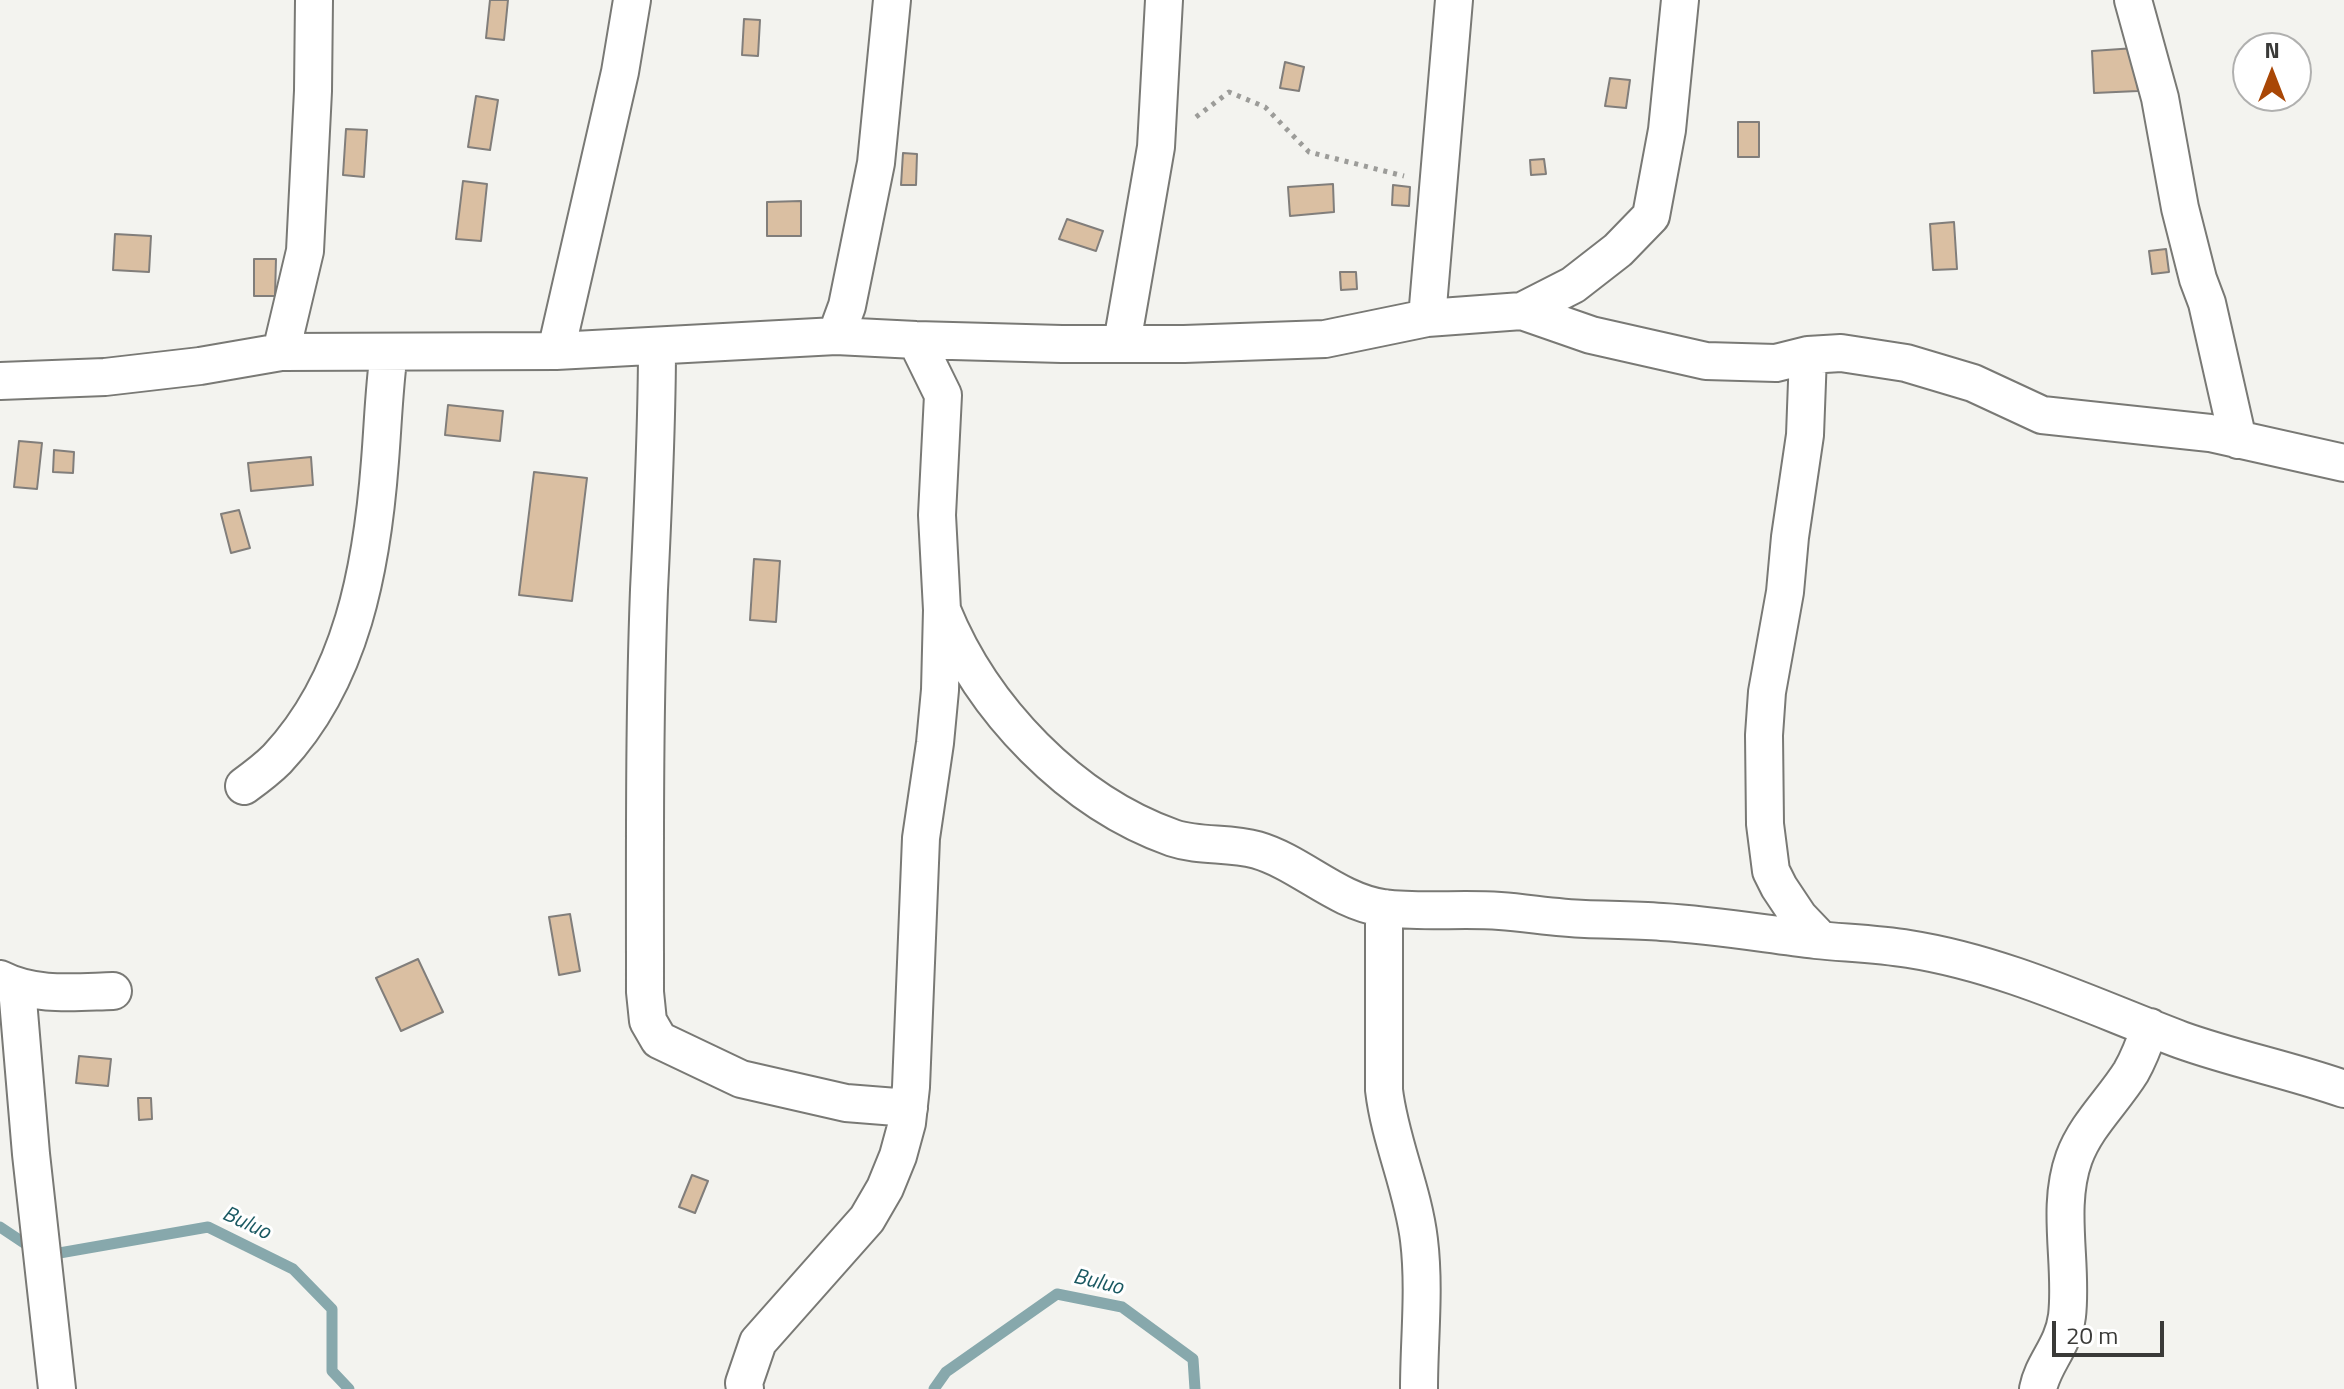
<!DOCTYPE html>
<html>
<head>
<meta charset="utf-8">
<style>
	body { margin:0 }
	#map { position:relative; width:2344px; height:1389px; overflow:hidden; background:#f3f3ef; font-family:"Titillium Web",sans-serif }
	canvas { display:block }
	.north { position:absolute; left:2232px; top:32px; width:80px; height:80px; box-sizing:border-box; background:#fff; border:2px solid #b0b0af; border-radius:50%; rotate:0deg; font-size:22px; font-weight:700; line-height:32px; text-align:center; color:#3a3a38 }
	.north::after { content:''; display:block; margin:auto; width:28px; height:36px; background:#a94706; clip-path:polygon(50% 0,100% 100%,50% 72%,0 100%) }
	.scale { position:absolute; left:2052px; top:1321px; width:112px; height:36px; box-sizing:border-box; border:4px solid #3a3a38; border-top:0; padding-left:10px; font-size:24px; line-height:28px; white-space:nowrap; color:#3a3a38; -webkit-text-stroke:6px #fff; paint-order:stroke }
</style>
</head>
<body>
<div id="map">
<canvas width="2344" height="1389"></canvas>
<div class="north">N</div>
<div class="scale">20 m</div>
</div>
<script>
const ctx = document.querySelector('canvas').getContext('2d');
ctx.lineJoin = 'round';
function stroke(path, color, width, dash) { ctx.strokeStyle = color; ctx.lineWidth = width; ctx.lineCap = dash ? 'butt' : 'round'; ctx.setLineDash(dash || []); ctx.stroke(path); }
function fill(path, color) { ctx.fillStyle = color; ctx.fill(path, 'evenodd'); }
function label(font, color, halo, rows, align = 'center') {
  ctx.font = font + ' "Titillium Web",sans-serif'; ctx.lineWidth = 6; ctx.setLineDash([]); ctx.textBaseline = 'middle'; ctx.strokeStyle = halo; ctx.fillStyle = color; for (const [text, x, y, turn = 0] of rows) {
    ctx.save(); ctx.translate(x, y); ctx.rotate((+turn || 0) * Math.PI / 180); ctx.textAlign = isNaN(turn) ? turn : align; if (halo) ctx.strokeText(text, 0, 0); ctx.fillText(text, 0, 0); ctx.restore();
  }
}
const stream = new Path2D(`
	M0,1227L33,1249
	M48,1255L208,1227L293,1269L332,1309V1371L349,1389
	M934,1389L946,1372L1057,1294L1122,1307L1193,1359L1195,1389`);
const building = new Path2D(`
	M490,0H508L504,40L486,38Z
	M744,19L760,20L758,56L742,55Z
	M2135,48L2138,91L2094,93L2092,51Z
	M1285,62L1304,67L1299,91L1280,88Z
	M1610,78L1630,80L1626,108L1605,106Z
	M476,96L498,100L490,150L468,147Z
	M1738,122H1759V157H1738Z
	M346,129L367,130L364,177L343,175Z
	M903,153L917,154L916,185H901Z
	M1544,159L1546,174L1531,175L1530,160Z
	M463,181L487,184L481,241L456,239Z
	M1333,184L1334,212L1290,216L1288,187Z
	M1393,185L1410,187L1409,206L1392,205Z
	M801,201V236H767V202Z
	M1067,219L1103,231L1096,251L1059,239Z
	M1954,222L1957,269L1933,270L1930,224Z
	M115,234L151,236L149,272L113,270Z
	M2166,249L2169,272L2152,274L2149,251Z
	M254,259H276L275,296H254Z
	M1340,272H1356L1357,289L1341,290Z
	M448,405L503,411L500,441L445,435Z
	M19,441L42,443L37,489L14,487Z
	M54,450L74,452L73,473L53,472Z
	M311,457L313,485L251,491L248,463Z
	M534,472L587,478L572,601L519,595Z
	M239,510L250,548L231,553L221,514Z
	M754,559L780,561L776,622L750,620Z
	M570,914L580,971L559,975L549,917Z
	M418,959L443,1012L401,1031L376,978Z
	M79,1056L111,1059L108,1086L76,1083Z
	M138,1098H151L152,1119L139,1120Z
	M692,1175L708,1181L695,1213L679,1207Z`);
const path = new Path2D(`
	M1196,117L1229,92L1265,107L1309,152L1404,176`);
const minor = new Path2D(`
	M2133,0L2160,98L2180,208L2198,279L2207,303L2238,440
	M1522,311L1591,335L1706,361L1776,363L1808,355L1841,353L1906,363L1973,383L2042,415L2210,433L2344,463
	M1427,318L1454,0
	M836,336L847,306L876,163L892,0
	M1122,343L1156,147L1164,0
	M657,347C657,428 653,509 649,590C644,724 645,859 645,992L648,1021L659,1040L741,1079L846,1103L909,1108
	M556,351L620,72L632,0
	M281,352L305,251L313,91L314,0
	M1808,355L1805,435L1790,537L1785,592L1767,692L1764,735L1765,824L1771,871L1779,887L1799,917L1821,940
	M0,381L105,377L200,366L281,352L556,351L836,336L916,340L1062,344H1184L1325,339L1427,318L1522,311L1573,285L1618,250L1651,216L1667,130L1680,0
	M942,610C982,709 1071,802 1173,838C1200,847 1229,842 1257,850C1301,863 1336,901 1383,908C1422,913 1461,908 1500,911C1528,913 1556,918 1585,919C1610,920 1636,920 1662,922C1714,925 1765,934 1816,940C1847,943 1878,944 1909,949C2004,964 2091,1006 2181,1040C2234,1059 2290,1070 2344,1089
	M244,786C255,778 267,769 277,759C352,679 372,567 380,461C383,424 384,388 389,352
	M1384,908V1090C1390,1141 1413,1189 1419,1240C1425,1289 1419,1340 1419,1389
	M0,979C35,997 75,992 113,991
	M17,988L31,1154L57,1389
	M745,1389L744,1383L758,1342L867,1219L885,1188L898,1156L907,1123L911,1087L921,838L935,743L940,690L942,610L937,515L943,395L916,340
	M2038,1389C2043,1363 2063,1347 2067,1316C2073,1265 2056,1208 2074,1158C2086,1125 2113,1101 2131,1072C2139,1058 2145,1042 2150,1027`);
const waterNames = [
	["Buluo",246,1224,25],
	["Buluo",1098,1283,14]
];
stroke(stream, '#87a8ac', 11);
fill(building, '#dabfa2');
stroke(building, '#817e7b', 2);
stroke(minor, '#797975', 40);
stroke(path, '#9c9c99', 5, [4, 6]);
stroke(minor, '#fff', 36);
label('italic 22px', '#1a5962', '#fff', waterNames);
</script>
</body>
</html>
